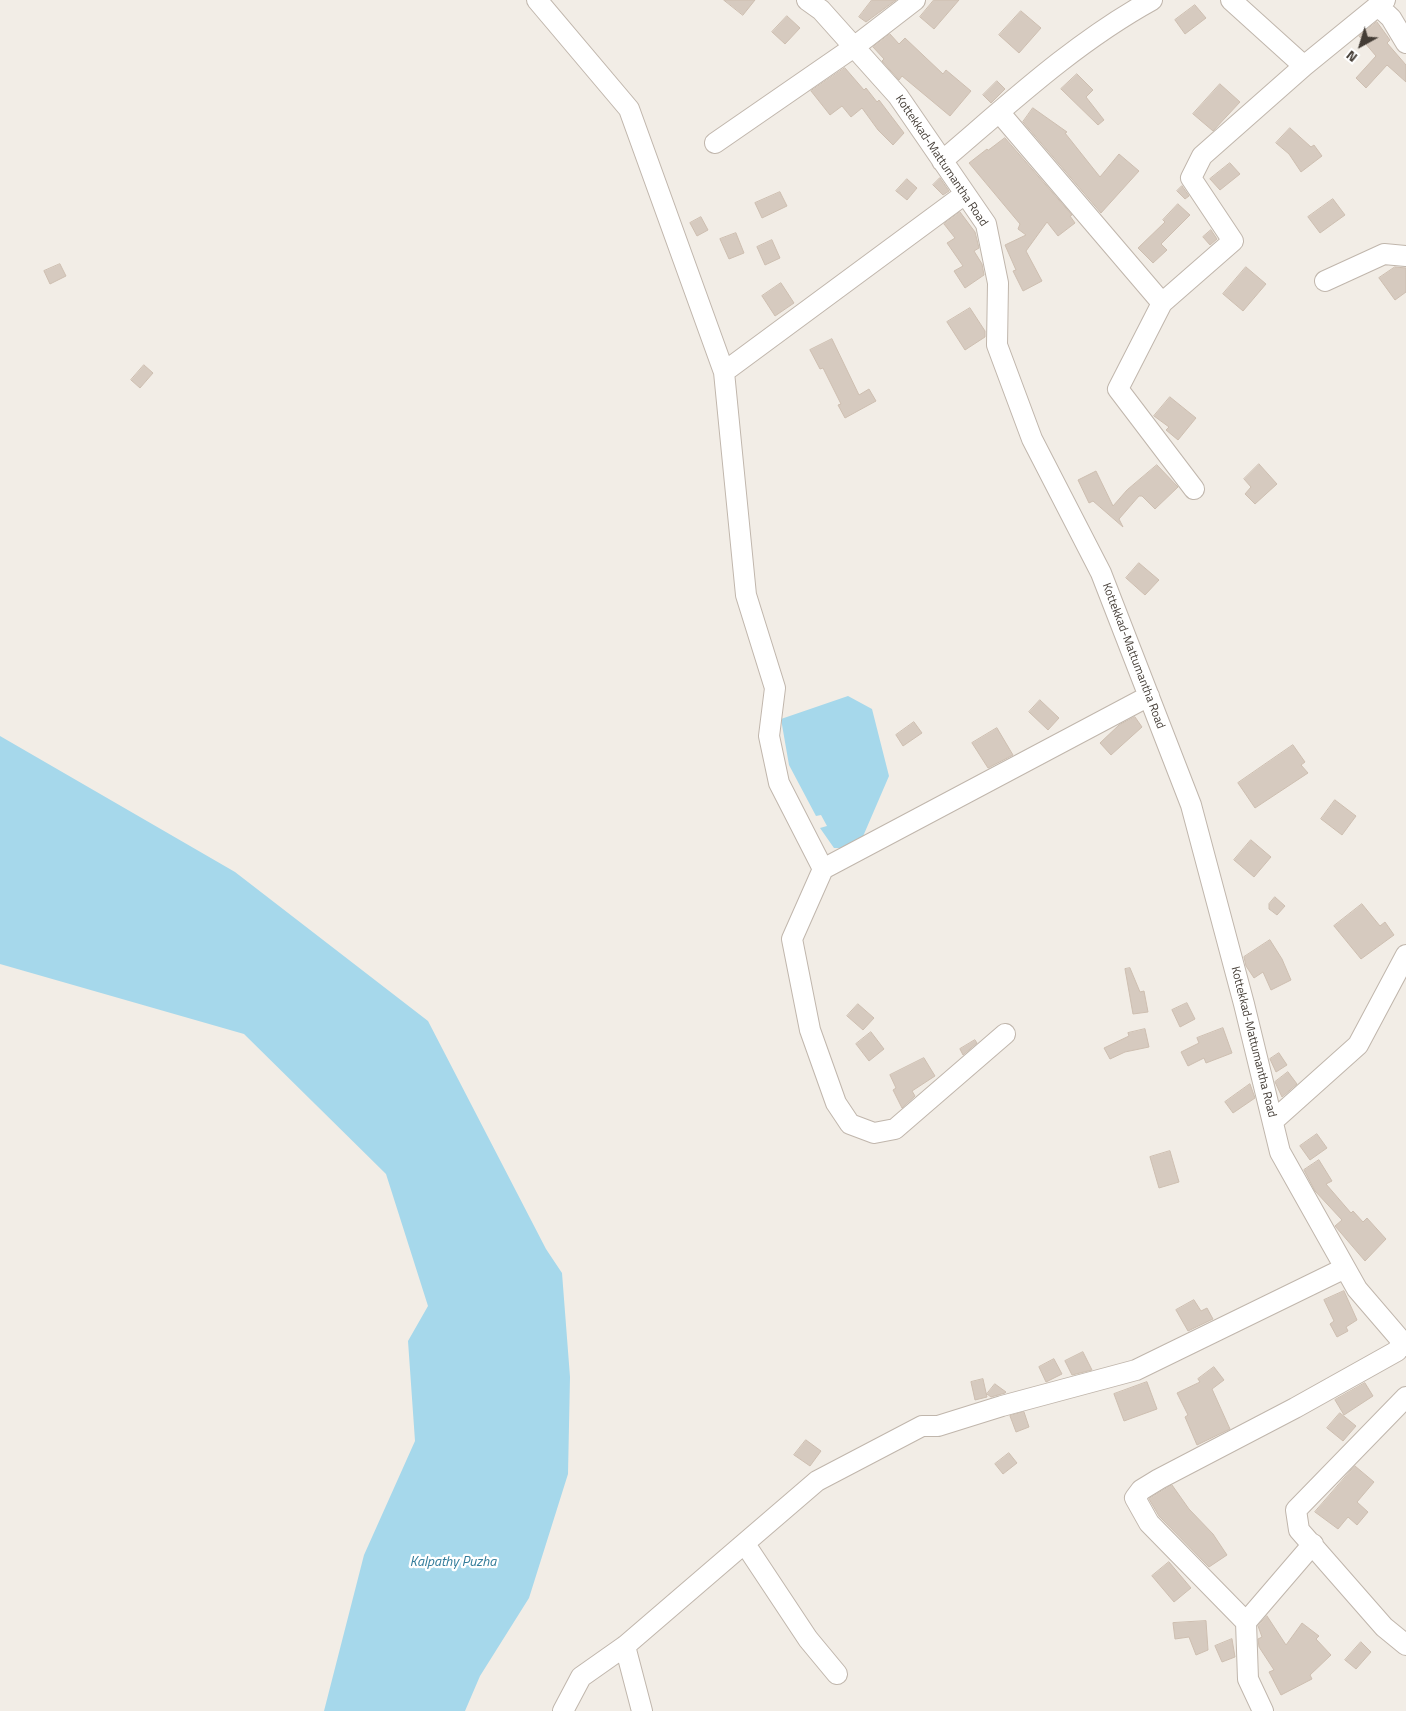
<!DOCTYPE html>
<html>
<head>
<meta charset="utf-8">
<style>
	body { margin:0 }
	#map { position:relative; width:1406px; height:1711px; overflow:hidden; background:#f2ede6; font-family:"Titillium Web",sans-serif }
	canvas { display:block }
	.north { position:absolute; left:1336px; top:20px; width:50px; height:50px; -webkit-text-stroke:4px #fff; paint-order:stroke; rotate:219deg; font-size:14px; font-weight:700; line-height:20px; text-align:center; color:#443d36 }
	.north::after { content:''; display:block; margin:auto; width:18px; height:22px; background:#443d36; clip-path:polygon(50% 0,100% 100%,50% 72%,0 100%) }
</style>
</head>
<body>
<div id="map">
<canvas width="1406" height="1711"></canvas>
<div class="north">N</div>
</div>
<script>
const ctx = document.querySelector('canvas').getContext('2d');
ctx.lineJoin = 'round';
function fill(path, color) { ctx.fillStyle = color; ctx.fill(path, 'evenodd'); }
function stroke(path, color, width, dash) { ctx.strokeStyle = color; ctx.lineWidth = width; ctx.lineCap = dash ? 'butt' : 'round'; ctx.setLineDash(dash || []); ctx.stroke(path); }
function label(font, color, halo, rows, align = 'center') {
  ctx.font = font + ' "Titillium Web",sans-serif'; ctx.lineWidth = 4.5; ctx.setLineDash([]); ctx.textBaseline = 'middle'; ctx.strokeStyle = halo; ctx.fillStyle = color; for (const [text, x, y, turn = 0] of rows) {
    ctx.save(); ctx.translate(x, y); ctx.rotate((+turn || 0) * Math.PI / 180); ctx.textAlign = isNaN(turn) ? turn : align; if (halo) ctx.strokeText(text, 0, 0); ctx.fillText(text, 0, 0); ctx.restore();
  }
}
const water = new Path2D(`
	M848,696L872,709L889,776L858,848H834L820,828L827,826L821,815L816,816L789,765L781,719Z
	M0,736L235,872L428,1021L546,1249L562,1273L570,1377L568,1474L529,1598L480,1676L465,1711H324L364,1555L415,1441L408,1341L428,1306L386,1174L244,1034L0,964Z`);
const building = new Path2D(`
	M724,0H755L743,15Z
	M872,0H896L866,22L859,17Z
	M934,0H959L934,29L920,17Z
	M1195,5L1206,18L1185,34L1175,20Z
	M1021,11L1041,28L1019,53L999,35Z
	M787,16L800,28L785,44L772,32Z
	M1377,22L1390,40L1387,43L1406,65V82L1387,65L1366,88L1356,78L1376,56L1359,36Z
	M890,34L899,44L905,38L943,74L946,70L971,91L950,116L902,76L899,80L882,61L884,59L873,47Z
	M845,68L864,90L866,88L877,102L879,100L904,133L893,145L878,130L862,108L851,117L842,106L830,115L811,91Z
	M1077,74L1093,90L1086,97L1104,120L1098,125L1061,89Z
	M997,81L1005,89L991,103L983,95Z
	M1220,84L1240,102L1213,131L1193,114Z
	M1033,108L1067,132L1065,133L1100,177L1119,154L1139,171L1101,213L1023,122Z
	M1290,128L1311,147L1314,145L1322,156L1301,172L1289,154L1276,143Z
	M1005,138L1072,215L1070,216L1075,223L1058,236L1047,222L1026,251L1042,281L1023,291L1013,271L1016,270L1005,245L1026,235L1018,229L1020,224L969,163L987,149L988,150Z
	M1230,163L1240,174L1220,190L1210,179Z
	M940,178L949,191L943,195L933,185Z
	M907,179L917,188L907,200L896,191Z
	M1182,186L1189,196L1185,199L1177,191Z
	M780,192L787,206L762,218L755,203Z
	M1333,199L1345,215L1320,233L1308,217Z
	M1178,204L1190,215L1161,244L1167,250L1153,263L1138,248L1165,222L1163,220Z
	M960,212L975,232L979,248L974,251L982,264L984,275L965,288L954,271L963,266L947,243L955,238L944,224Z
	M701,217L708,230L697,236L690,223Z
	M1211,230L1217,239L1210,245L1203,237Z
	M736,233L744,253L729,259L720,239Z
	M772,240L780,258L765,265L757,247Z
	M60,264L66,276L50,284L44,271Z
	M1246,267L1266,284L1243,311L1223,294Z
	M1395,267L1406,268V292L1395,300L1379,278Z
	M781,283L794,303L775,316L762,296Z
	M970,308L985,331V337L965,350L947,322Z
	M832,339L859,395L869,389L876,401L845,418L838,405L841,404L823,368L820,369L810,350Z
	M144,365L153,373L140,388L131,380Z
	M1170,397L1196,418L1178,440L1166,430L1169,427L1154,416Z
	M1259,464L1277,484L1255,504L1245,494L1251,487L1244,479Z
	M1157,465L1178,487L1155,509L1142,496H1139L1119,519L1123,527L1093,501L1089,503L1078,480L1096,471L1113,506L1127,490Z
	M1139,563L1159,580L1145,595L1126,578Z
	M1040,700L1059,718L1048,730L1029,712Z
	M1135,717L1142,727L1111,755L1100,743L1119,725Z
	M914,722L922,733L903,746L896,735Z
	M997,728L1013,755L988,768L972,743Z
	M1293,745L1305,762L1301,765L1308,773L1255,808L1238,783Z
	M1335,800L1356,816L1342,835L1321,819Z
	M1251,840L1271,857L1254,877L1234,860Z
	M1275,897L1285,906L1277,915L1269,909V904Z
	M1362,904L1380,926L1385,922L1394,935L1361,959L1334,926Z
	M1270,940L1282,959L1291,980L1271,990L1263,972L1254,978L1246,966L1244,957Z
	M1130,968L1140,992L1144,991L1148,1012L1133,1014L1125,969Z
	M1187,1003L1195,1019L1180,1027L1172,1010Z
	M858,1004L874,1018L863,1030L847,1016Z
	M1223,1028L1232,1053L1206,1063L1204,1058L1188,1066L1181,1052L1199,1043L1197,1038Z
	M1145,1029L1149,1047L1125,1052L1110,1059L1104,1048L1129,1036L1128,1033Z
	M871,1032L884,1049L869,1061L856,1044Z
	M975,1040L977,1043L963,1055L960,1049Z
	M1279,1053L1287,1065L1276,1072L1270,1059Z
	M924,1058L935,1076L912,1091L915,1096L902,1108L893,1090L896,1088L890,1075Z
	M1288,1072L1297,1084L1282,1097L1275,1082Z
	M1250,1084L1255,1098L1233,1113L1225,1102Z
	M1317,1134L1327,1148L1310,1160L1300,1146Z
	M1170,1151L1179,1182L1159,1188L1150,1157Z
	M1319,1160L1332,1181L1326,1184L1351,1213L1353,1211L1363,1222L1367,1218L1386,1239L1365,1261L1335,1226L1342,1220L1315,1191L1304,1170Z
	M1344,1291L1357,1320L1346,1327L1348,1331L1337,1337L1330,1324L1334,1321L1324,1300Z
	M1194,1300L1201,1311L1207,1308L1213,1319L1188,1331L1176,1310Z
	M1083,1352L1092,1370L1072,1375L1065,1361Z
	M1054,1359L1062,1374L1046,1382L1039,1367Z
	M1214,1367L1224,1380L1212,1389L1230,1429L1197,1445L1185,1417L1188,1415L1177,1393L1200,1382L1198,1379Z
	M983,1379L987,1397L975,1400L971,1382Z
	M1147,1382L1157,1409L1124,1421L1114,1394Z
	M1365,1383L1373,1396L1344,1415L1335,1400Z
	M995,1384L1006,1392L1005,1393L991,1397L987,1394Z
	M1024,1412L1029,1427L1016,1432L1010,1416Z
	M1340,1413L1356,1426L1343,1441L1327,1428Z
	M806,1440L821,1451L810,1466L794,1455Z
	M1009,1453L1017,1463L1003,1474L995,1464Z
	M1355,1466L1374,1482L1357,1502L1368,1512L1357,1525L1348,1517L1338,1529L1315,1512Z
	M1172,1485L1189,1509L1213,1534L1227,1555L1209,1567L1159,1516L1149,1499Z
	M1169,1562L1191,1588L1174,1602L1152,1576Z
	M1267,1616L1286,1645L1302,1623L1319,1636L1316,1639L1331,1655L1310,1675L1312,1679L1281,1695L1269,1672L1274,1670L1259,1647L1258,1639L1262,1637L1258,1626Z
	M1206,1621L1208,1650L1196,1655L1189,1637L1175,1639L1173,1623Z
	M1232,1639L1235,1657L1222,1662L1215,1646Z
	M1361,1642L1371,1652L1356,1669L1345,1660Z`);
const minor = new Path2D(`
	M537,0L629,109L724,372L746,595L775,688L769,736L779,783L823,869
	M807,0L821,10L898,96L986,224L998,283L997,345L1032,439L1101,573L1191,805L1244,1004L1280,1152L1357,1289L1406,1346
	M1231,0L1304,66L1385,0
	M1378,6L1391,18L1406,43
	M999,112L1162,303
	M715,143L854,47L915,0
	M942,161C1009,104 1074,43 1152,0
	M1325,281L1384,254L1406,256
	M724,372L965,194
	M1194,489L1118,389L1162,303L1233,241L1191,178L1202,156L1304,66
	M1005,1034L895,1129L874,1133L850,1124L836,1103L810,1030L792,939L823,869L1149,696
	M1273,1121L1358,1045L1406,955
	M1406,1397L1296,1510L1299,1530L1384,1627L1406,1645
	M745,1544L808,1639L837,1674
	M1246,1622L1149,1523L1135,1498L1141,1490L1159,1479L1295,1408L1397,1351L1402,1341
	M625,1646L642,1711
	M563,1711L581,1677L625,1646L817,1481L922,1426H938L1002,1406L1136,1370L1345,1268
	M1263,1711L1248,1679L1246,1622L1313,1544`);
const streetNames = [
	["Kottekkad-Mattumantha Road",941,161,56],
	["Kottekkad-Mattumantha Road",1133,656,69],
	["Kottekkad-Mattumantha Road",1253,1042,76]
];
const waterNames = [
	["Kalpathy Puzha",453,1563]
];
fill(water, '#a6d8eb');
fill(building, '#d6cabf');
stroke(building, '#cdbeb0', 1);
stroke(minor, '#c0b6ac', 22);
stroke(minor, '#fff', 20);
label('12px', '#443d36', '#fff', streetNames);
label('italic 14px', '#327c9a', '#fff', waterNames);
</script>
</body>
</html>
